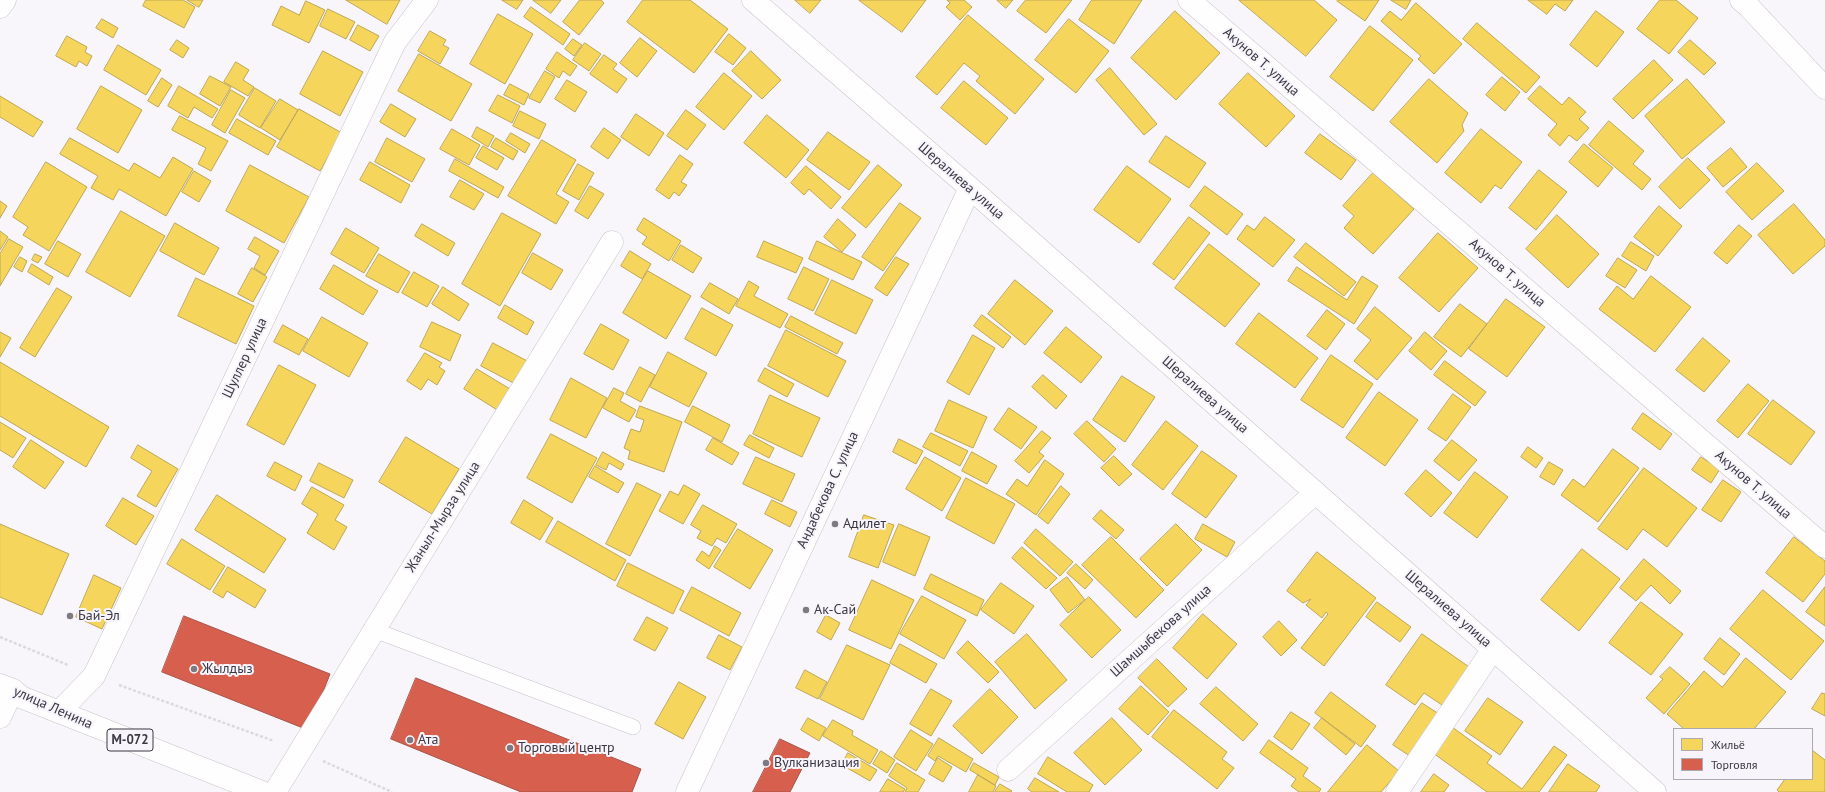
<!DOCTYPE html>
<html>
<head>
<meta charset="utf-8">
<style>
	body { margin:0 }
	#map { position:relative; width:1825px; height:792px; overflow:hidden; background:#f8f6fa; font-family:"PT Sans",sans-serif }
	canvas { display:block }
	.legend { position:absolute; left:1673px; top:728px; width:140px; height:52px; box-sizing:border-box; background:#f7f5fb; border:1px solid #aca9b1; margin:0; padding:5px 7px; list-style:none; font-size:12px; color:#3b3842 }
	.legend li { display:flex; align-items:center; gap:8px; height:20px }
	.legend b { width:20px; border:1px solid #aca9b1 }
</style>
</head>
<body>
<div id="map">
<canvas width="1825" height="792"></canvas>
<ul class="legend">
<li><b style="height:11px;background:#f6d55c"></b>Жильё</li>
<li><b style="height:11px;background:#d6604d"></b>Торговля</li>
</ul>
</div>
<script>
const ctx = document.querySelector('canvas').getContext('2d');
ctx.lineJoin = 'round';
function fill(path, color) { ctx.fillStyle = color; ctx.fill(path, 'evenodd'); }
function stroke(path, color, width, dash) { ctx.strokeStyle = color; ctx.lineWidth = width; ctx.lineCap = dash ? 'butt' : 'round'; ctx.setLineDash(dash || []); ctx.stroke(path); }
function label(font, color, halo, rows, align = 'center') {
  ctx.font = font + ' "PT Sans",sans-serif'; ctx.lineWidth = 4; ctx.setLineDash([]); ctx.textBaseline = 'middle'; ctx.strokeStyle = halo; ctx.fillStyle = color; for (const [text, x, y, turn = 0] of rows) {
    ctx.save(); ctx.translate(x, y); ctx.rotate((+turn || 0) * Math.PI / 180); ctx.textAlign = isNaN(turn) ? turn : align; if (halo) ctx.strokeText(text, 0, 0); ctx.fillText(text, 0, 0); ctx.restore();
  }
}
const homes = new Path2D(`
	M146,0H183L195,7L184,28L143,6Z
	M187,0H203L199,7Z
	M346,0H400L387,24Z
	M502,0H523L517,9Z
	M533,0H561L551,13Z
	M580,0H601L604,3L579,35L563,22Z
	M643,0H690L728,29L694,73L627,22Z
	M795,0H821L810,13Z
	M859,0H926L902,32Z
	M947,0H964L972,7L960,20L946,7L950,3Z
	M997,0H1013L1006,8Z
	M1026,0H1072L1046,33L1017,11Z
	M1092,0H1142L1114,44L1079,20Z
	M1239,0H1314L1337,20L1306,56Z
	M1338,0H1379L1365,21L1337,1Z
	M1391,0H1411L1406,9Z
	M1528,0H1573L1565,11L1555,4L1547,14Z
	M1660,0H1676L1698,18L1669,54L1637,29Z
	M306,1L325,10L309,43L272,25L281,6L299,15Z
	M1416,3L1462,44L1434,74L1418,59L1421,56L1381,21L1390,11L1401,20Z
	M531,7L570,34L563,45L524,17Z
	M328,9L355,22L346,39L320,26Z
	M1175,11L1220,53L1176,100L1131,58Z
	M1596,11L1624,32L1597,67L1570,45Z
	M498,14L533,34L505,84L470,64Z
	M968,15L1044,79L1015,114L976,81L980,76L964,63L937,95L916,77Z
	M102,19L118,28L113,38L96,28Z
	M1069,19L1109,51L1076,93L1035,60Z
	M1477,23L1540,77L1526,93L1463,39Z
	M358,25L379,36L370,51L350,40Z
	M1370,26L1413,60L1373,111L1330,77Z
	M430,31L446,40L443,45L449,48L440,64L418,51Z
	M729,34L746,48L733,65L715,52Z
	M67,36L87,47L85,52L92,56L87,66L79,61L76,67L56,56Z
	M640,38L657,51L637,77L620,63Z
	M573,39L582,45L574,56L565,49Z
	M177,40L189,48L183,58L170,50Z
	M1690,40L1716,63L1704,75L1678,52Z
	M585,43L601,54L589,71L573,60Z
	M118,45L161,70L146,95L104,70Z
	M323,51L363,72L340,116L300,94Z
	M751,51L781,80L762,99L732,71Z
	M557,52L577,66L570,76L563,71L559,78L546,69Z
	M419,54L472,84L451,121L398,91Z
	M604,55L617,64L613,69L627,79L617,93L590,74Z
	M1654,60L1673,80L1633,119L1613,99Z
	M236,62L249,70L243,80L254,87L248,96L224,82Z
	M1110,68L1157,124L1144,135L1096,80Z
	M545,71L555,77L540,103L529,98Z
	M724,73L752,96L724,130L696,107Z
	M1248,73L1295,116L1266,147L1219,104Z
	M210,76L231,87L220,106L200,94Z
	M1502,77L1520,92L1505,111L1486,95Z
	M162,78L172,85L158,107L148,101Z
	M1429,79L1468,113L1462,125L1464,131L1437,163L1390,122Z
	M1687,79L1725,122L1682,159L1645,116Z
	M567,80L587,92L575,112L555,99Z
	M964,81L1008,118L986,145L941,108Z
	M510,84L529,94L524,105L504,95Z
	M101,86L142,110L118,153L77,129Z
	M179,86L218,109L212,118L194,107L188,118L168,106Z
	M1540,86L1562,105L1569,97L1586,112L1579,119L1589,128L1577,141L1569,135L1560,146L1548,135L1557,124L1528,99Z
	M255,88L276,101L260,128L239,115Z
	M231,90L245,98L225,133L212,125Z
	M498,95L520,106L512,123L489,111Z
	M0,96L43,122L33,137L0,117Z
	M280,99L298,110L280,140L261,128Z
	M391,104L416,119L405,137L380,122Z
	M299,109L342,133L320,171L277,147Z
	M686,110L706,125L687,150L667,136Z
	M520,111L546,124L539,139L513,126Z
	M636,114L664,133L649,156L621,137Z
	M767,115L809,150L786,178L744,143Z
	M180,116L228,141L211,171L198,164L206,148L172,130Z
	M237,119L276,141L268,155L229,133Z
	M1609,121L1644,151L1633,164L1651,179L1642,190L1589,145Z
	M477,127L494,136L488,147L472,137Z
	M604,128L621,140L608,159L591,147Z
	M452,129L480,145L469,165L440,149Z
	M1481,129L1522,162L1501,189L1495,185L1481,203L1445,173Z
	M828,132L870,162L849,190L807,160Z
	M511,133L530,144L525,153L506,141Z
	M1320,134L1356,160L1341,180L1305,153Z
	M1166,136L1206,163L1189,188L1149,162Z
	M70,138L129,171L134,163L160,178L173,157L193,169L166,216L119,189L113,200L91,188L98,176L60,154Z
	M387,138L425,159L412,182L375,162Z
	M496,138L518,151L513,160L491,147Z
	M542,140L576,160L556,194L569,202L556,224L508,196Z
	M1584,144L1613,168L1598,187L1569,162Z
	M483,146L504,158L497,170L476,158Z
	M1731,148L1747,167L1723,187L1707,168Z
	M680,155L693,164L681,182L687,185L679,196L674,192L669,199L656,190Z
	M1688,158L1710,180L1680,209L1659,187Z
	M455,159L504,187L498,198L449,171Z
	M46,162L87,187L49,251L23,235L28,227L13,217Z
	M370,162L410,185L401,203L360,180Z
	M1757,163L1784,191L1752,220L1726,192Z
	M578,164L594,173L579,200L563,191Z
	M250,165L309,197L284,243L226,211Z
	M878,165L902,185L866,228L842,208Z
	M806,166L841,197L831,209L809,189L804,195L791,183Z
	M1127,166L1171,199L1139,243L1094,210Z
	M1539,170L1567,192L1536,230L1509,208Z
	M194,171L211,181L199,202L182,192Z
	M1373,173L1414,209L1373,254L1344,228L1354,216L1343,206Z
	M460,180L484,194L474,210L450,197Z
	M590,186L604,194L588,219L575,211Z
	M1205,186L1243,214L1227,235L1190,206Z
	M0,201L7,206L0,218Z
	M900,203L921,218L883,271L862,257Z
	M1794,204L1825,240V246L1793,274L1758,235Z
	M1659,206L1682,226L1658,256L1634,237Z
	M121,211L165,236L130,297L86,272Z
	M502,213L541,234L500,306L462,284Z
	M1557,215L1599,254L1568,288L1526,249Z
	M1189,217L1210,233L1174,280L1153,264Z
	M1265,217L1295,240L1273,267L1237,239L1247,225L1254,230Z
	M644,218L681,241L669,261L642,244L647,237L637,230Z
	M838,219L856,235L842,252L824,237Z
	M175,223L219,248L204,275L160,251Z
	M422,224L455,243L448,256L415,236Z
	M1739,225L1752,236L1727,264L1714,253Z
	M346,228L379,248L364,273L331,254Z
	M0,231L8,237L0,250Z
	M1438,233L1478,268L1439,312L1399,278Z
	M255,237L279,251L265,275L254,268L260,256L248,249Z
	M9,239L23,247L0,286V254Z
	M58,241L81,254L68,277L45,264Z
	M764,241L803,258L796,273L757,257Z
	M817,241L862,262L853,280L809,259Z
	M1631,242L1654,256L1646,271L1622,256Z
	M1306,243L1356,282L1344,296L1294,257Z
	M1209,244L1260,284L1225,327L1175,288Z
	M681,245L702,258L693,273L672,260Z
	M630,251L651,264L642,279L621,266Z
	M533,253L563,270L551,290L522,273Z
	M35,254L42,257L38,263L32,260Z
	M379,254L410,272L398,293L366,276Z
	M20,257L27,261L22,272L14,267Z
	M896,257L909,264L887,296L875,288Z
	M1618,258L1637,270L1625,288L1606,276Z
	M32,264L53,277L49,285L28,272Z
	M334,265L378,291L363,315L320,289Z
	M804,267L829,279L813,311L788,299Z
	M1297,267L1347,300L1362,276L1378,286L1354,324L1288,281Z
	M252,268L267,277L253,302L238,294Z
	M648,271L691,296L666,339L623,313Z
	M414,272L439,286L427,307L402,293Z
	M1651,276L1691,307L1655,352L1599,309L1617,286L1633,299Z
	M196,278L254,306L236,344L178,316Z
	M832,280L873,300L856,334L815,314Z
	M1015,280L1053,311L1025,345L988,314Z
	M749,281L759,287L754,296L788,314L780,328L736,306Z
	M710,283L738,299L729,314L701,297Z
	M443,287L469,304L459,321L432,304Z
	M57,288L72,297L35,357L20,348Z
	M1506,299L1545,327L1507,377L1469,349Z
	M1460,304L1487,324L1461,357L1434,337Z
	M505,305L534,322L527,335L498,318Z
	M1375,307L1412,338L1377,380L1354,361L1371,340L1357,329Z
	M702,308L733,325L716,356L685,339Z
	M1327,310L1345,324L1326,350L1307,336Z
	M1259,313L1318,358L1295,388L1236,344Z
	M982,315L1011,337L1003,348L974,326Z
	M791,316L843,343L837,354L785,327Z
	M322,317L368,343L349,377L303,351Z
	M432,322L461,335L450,361L420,347Z
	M601,324L629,340L613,370L584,354Z
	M283,325L308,339L299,355L274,342Z
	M1066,327L1102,357L1081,383L1044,353Z
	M786,330L846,361L828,397L768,366Z
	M0,332L11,338L0,357Z
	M1425,332L1447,351L1431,370L1409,351Z
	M973,335L995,348L969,395L947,382Z
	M1703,338L1730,361L1704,392L1676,370Z
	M493,343L533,364L521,387L481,366Z
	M668,352L707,373L689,407L650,387Z
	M425,353L442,363L439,367L445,371L437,385L428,379L421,390L407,381Z
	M1331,355L1373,384L1343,428L1301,400Z
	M1445,361L1486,392L1475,406L1434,375Z
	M0,362L109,427L86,467L0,416Z
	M279,365L316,385L284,445L247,425Z
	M640,367L655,375L641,402L626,394Z
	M765,368L794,384L787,397L758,381Z
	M477,369L515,392L502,413L464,389Z
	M1043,375L1067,396L1056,409L1032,387Z
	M1122,376L1155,397L1125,442L1093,420Z
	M571,378L607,398L586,438L550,420Z
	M1748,384L1769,401L1738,438L1717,421Z
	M614,388L624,393L620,401L636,410L629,422L603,408Z
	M1379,392L1418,420L1385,466L1346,438Z
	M1453,394L1471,407L1446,441L1428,429Z
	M770,395L820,418L802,457L753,434Z
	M949,400L987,417L973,448L935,431Z
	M1773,400L1815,432L1791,465L1748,434Z
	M640,406L682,422L664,472L628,459L630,451L624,448L631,429L640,432L644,420L636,417Z
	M693,406L730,425L722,442L685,422Z
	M1009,408L1037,427L1021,449L994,430Z
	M1643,413L1672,434L1660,450L1632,429Z
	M1087,421L1116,449L1104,462L1074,434Z
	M1166,421L1198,446L1163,490L1132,465Z
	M0,422L26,438L13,458L0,450Z
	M1042,431L1051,438L1039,452L1044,456L1029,473L1015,461Z
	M931,433L968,451L960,466L923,447Z
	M551,434L597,458L572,503L527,478Z
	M750,435L774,448L769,458L744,445Z
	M406,437L459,469L432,514L379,482Z
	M713,438L739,453L732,465L706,450Z
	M899,439L923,451L916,464L893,452Z
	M31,440L64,462L45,489L13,467Z
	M1452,440L1477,460L1459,481L1434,461Z
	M138,445L178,469L156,507L137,496L152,471L131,458Z
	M1528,447L1543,458L1536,468L1521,457Z
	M1613,449L1639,468L1598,522L1561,495L1573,479L1584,487Z
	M1202,451L1237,476L1206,518L1172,494Z
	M603,452L624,464L621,470L609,463L606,470L596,465Z
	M972,452L997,466L987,484L962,471Z
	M1114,456L1132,474L1119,486L1101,468Z
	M756,457L795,474L782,502L743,484Z
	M925,457L961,478L942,511L906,489Z
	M1701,457L1720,469L1711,483L1692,470Z
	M1045,460L1064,474L1036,515L1006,494L1017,479L1027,486Z
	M275,462L302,476L295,491L267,476Z
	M1549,462L1563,470L1554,485L1540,477Z
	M319,463L353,480L344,498L310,481Z
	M595,466L624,483L618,493L589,477Z
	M1644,468L1697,508L1667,547L1643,529L1627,550L1598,529Z
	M1426,470L1452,493L1431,517L1405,494Z
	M1475,472L1508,497L1477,538L1444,513Z
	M966,478L1015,504L994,544L946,518Z
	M1723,480L1741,492L1721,522L1702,510Z
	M637,483L661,495L630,556L606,544Z
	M684,485L700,494L683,524L659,511L670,491L678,495Z
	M1061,486L1070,494L1048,524L1038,516Z
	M312,487L344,505L335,520L347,527L334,550L307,533L318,514L302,504Z
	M217,495L286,539L264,573L195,530Z
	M123,498L154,516L136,545L106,526Z
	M524,500L553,518L540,540L511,523Z
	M772,500L797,512L790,527L765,514Z
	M703,505L737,524L726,543L717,538L712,546L697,538L701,531L691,525Z
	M1101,510L1124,530L1116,539L1093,519Z
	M864,515L894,525L878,568L849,557Z
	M558,521L626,560L615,581L546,542Z
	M0,524L69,554L42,615L0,597Z
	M899,524L930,537L915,576L883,562Z
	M1176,524L1202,550L1167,586L1140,559Z
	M1203,524L1235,542L1227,557L1195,539Z
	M738,529L773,550L750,589L714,567Z
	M1036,529L1073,562L1060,576L1024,543Z
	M1111,537L1164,590L1136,618L1082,565Z
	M1794,537L1825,561V574L1803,602L1766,573Z
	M182,539L225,566L210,590L167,564Z
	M715,546L721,550L709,569L696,560L702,551L709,556Z
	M1022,547L1057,578L1046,589L1012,558Z
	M1582,549L1620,579L1579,631L1541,600Z
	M1317,552L1376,598L1324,666L1301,648L1328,614L1326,612L1322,618L1306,605L1311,599L1303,603L1287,591Z
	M1644,559L1681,591L1670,604L1651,585L1636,601L1620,588Z
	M628,563L684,591L673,614L617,586Z
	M1076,564L1093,580L1085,589L1067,573Z
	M228,567L266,590L255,608L227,591L223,598L213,592Z
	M931,574L984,600L977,616L924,589Z
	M94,575L121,588L102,629L76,617Z
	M1067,577L1085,600L1068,613L1050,590Z
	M872,580L914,600L891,649L849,630Z
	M1001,583L1034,606L1014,634L981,610Z
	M692,587L741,613L729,636L680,610Z
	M1825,587V626L1806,612Z
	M1763,590L1824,641L1791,680L1730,629Z
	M922,596L966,620L944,659L900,634Z
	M1089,597L1121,630L1092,658L1060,625Z
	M1377,602L1411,627L1400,642L1366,617Z
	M1641,602L1683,634L1651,675L1609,643Z
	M1203,614L1237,644L1207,679L1173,648Z
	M826,615L840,623L831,640L817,632Z
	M647,617L668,628L655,651L634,640Z
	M1279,621L1297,640L1281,656L1263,637Z
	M1027,634L1067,680L1035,709L995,662Z
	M1422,634L1472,669L1445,707L1424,693L1415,705L1386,685Z
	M719,635L742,647L730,670L707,658Z
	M1720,638L1740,654L1724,675L1704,659Z
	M968,641L999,672L988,683L957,653Z
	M900,644L937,664L926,683L890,663Z
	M847,645L890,665L863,720L820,699Z
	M1746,658L1786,692L1754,729H1684L1667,714L1704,671L1722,687Z
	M1157,659L1187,689L1168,707L1138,678Z
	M1670,667L1690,684L1664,714L1646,698L1663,679L1660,677Z
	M805,670L827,682L818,699L796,688Z
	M679,682L706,697L683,739L655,724Z
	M1141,686L1169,712L1148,735L1119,709Z
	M1216,687L1258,724L1243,741L1200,704Z
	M931,689L952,701L931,736L910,724Z
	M990,689L1018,717L982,754L953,726Z
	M1331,692L1376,726L1361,747L1315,713Z
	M1822,693L1825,694V716L1812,709Z
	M1488,698L1523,722L1500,755L1465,731Z
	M1422,703L1439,714L1410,756L1393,745Z
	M1174,710L1227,752L1222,759L1234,768L1217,789L1152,737Z
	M1291,712L1310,724L1292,750L1274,737Z
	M808,718L826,728L819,741L801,730Z
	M1112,718L1142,750L1105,785L1074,753Z
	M1322,718L1355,744L1346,755L1314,728Z
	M833,720L853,731L852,735L878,750L870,764L823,736Z
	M1452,727L1492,756L1487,763L1522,789L1554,746L1567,755L1539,792H1487L1433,753Z
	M911,730L933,744L916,771L894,757Z
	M939,738L973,759L966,772L938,756L935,761L928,756Z
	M1269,740L1308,768L1303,776L1321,789L1319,792H1299L1291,786L1296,779L1260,753Z
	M1367,745L1399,771L1381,792H1328Z
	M1812,750L1825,760V792H1779L1777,790L1785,779H1812Z
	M881,751L895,760L887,773L873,764Z
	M848,753L877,770L870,781L842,765Z
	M1048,757L1093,785L1089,792H1067L1038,774Z
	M938,758L952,767L943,782L929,774Z
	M897,763L925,780L918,792H905L907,788L889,776Z
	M974,763L999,777L995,785L970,770Z
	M1568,764L1600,786L1596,792H1549Z
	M1434,774L1449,785L1444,792H1421Z
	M978,775L996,786L993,792H969Z
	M1035,778L1059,792H1032L1028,789Z
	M888,779L905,789L903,792H880Z
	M1000,784L1012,791L1011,792H995Z`);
const shops = new Path2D(`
	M184,616L330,674L308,730L162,672Z
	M416,678L641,769L632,792H521L391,739Z
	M780,739L810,753L790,792H753Z`);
const path = new Path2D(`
	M0,637L68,665
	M119,685L274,741
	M323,761L392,792`);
const service = new Path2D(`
	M374,630L633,727`);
const minor = new Path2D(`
	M1189,0L1825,547
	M1741,0L1748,6L1825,88
	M0,7L5,0
	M59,712L94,676L395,42L427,0
	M0,717L13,690
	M1008,770L1315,493
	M275,792L612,242
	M1397,792L1493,649`);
const tertiary = new Path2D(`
	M753,0L970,188L1655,792
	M687,792L970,188`);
const primary = new Path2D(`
	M0,685L13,690L21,697L262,792`);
const markers = [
	[835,524,4,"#7d7a82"],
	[806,610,4,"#7d7a82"],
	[70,616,4,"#7d7a82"],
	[194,669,4,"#7d7a82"],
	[410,740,4,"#7d7a82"],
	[510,748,4,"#7d7a82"],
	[766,763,4,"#7d7a82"]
];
const shields = [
	[130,740,46]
];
const shieldNames = [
	["М-072",130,740]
];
const streetNames = [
	["Акунов Т. улица",1261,62,41],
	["Шералиева улица",961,181,41],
	["Акунов Т. улица",1507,273,41],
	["Шуллер улица",245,358,-65],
	["Шералиева улица",1205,395,41],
	["Акунов Т. улица",1753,485,41],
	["Андабекова С. улица",828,490,-65],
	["Жаныл-Мырза улица",443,517,-58],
	["Шералиева улица",1448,609,41],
	["Шамшыбекова улица",1161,631,-42],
	["улица Ленина",53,708,24]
];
const poiNames = [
	["Адилет",843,524],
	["Ак-Сай",814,610],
	["Бай-Эл",78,616],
	["Жылдыз",202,669],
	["Ата",418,740],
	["Торговый центр",518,748],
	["Вулканизация",774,763]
];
fill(homes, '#f6d55c');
stroke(homes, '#bea654', 1);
fill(shops, '#d6604d');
stroke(shops, '#a8544a', 1);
stroke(service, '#c7c4cb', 16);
stroke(minor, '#c7c4cb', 23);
stroke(tertiary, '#c7c4cb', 23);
stroke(primary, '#c7c4cb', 23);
stroke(path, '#dadadb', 2.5, [3, 2]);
stroke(service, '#fefefe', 15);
stroke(minor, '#fefefe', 22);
stroke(tertiary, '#fefefe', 22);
stroke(primary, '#fefefe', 22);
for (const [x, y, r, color] of markers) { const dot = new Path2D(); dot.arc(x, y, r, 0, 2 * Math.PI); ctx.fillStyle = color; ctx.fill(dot); stroke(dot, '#f7f5fb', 1.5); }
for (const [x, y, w] of shields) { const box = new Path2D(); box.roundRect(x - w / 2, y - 11, w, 22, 3); ctx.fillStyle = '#f7f5fb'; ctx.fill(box); stroke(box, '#3b3842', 1); }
label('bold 13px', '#3b3842', null, shieldNames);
label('14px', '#3b3842', '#f7f5fb', streetNames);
label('14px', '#3b3842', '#f7f5fb', poiNames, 'left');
</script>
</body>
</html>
